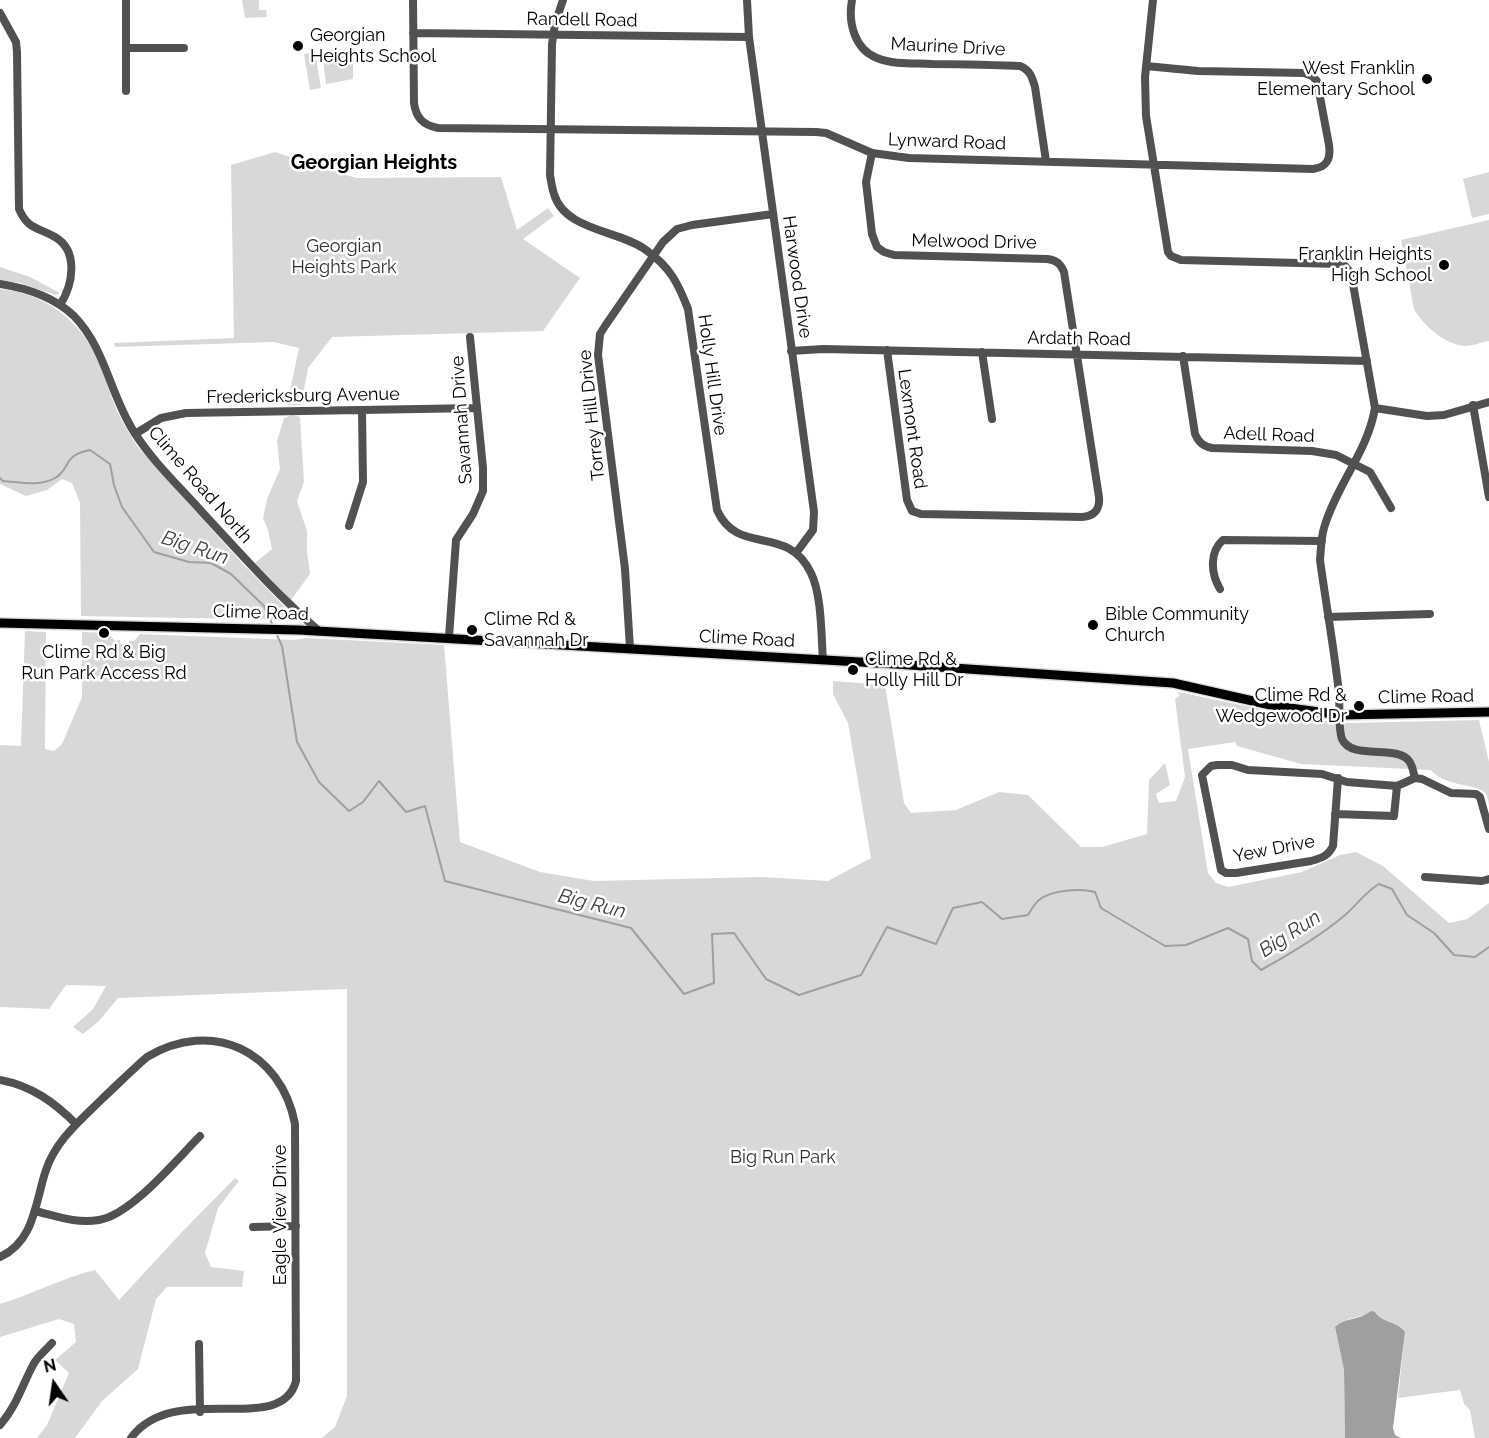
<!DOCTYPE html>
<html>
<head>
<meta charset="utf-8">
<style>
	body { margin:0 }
	#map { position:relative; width:1489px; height:1438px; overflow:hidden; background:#fff; font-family:Raleway,sans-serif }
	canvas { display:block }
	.north { position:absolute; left:24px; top:1354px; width:60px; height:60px; -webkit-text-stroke:4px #fff; paint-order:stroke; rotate:347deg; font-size:16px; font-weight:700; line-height:24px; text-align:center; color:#000 }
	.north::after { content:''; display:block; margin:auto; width:21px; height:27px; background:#000; clip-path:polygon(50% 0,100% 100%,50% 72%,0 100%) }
</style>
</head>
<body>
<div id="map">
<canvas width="1489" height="1438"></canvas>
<div class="north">N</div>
</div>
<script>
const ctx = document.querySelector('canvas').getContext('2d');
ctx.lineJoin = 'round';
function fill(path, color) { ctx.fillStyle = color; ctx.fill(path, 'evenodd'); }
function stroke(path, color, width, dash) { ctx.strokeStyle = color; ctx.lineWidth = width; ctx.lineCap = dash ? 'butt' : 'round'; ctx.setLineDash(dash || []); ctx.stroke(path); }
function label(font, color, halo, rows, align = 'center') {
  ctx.font = font + ' Raleway,sans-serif'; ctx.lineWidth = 5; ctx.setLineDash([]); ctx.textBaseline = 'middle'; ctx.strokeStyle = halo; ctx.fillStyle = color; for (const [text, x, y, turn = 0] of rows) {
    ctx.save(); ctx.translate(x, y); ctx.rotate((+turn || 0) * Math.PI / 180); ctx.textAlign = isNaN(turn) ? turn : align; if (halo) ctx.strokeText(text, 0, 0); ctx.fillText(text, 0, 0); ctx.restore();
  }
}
const green = new Path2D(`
	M242,0H259V10H266L267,17L245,18Z
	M353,48V79L326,84L322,51Z
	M315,52L321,88L310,90L304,54Z
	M275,152L356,178L501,177L517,230L548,208L554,216L523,239L580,278L543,331L332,337L308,368L301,405H290L288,400L299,348L274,342L115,347L114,343L234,338L231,165Z
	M1489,172V214L1472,218L1463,179Z
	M1489,220V341C1482,342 1472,346 1465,346C1445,345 1423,325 1414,309L1401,240Z
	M0,267L30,277L60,293L56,295L20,283L0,280Z
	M0,289C45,293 81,321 99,362C105,374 108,388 113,401C119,417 128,431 137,446L242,563L289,611L292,620L81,616L80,503L72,483L62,479L47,490L26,496L0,484Z
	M293,415L300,417L304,482L297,501L307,531V551L310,574L291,600L255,563L272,549L268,530L263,518L267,499L280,469L277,441L284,418Z
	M25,631L46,632L45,749L54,751L62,744L82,697V632L108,633L115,641L120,640V644L129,645V641H134L140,634L295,640L306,638L444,645L460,842L540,872L594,881L761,877L828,881L871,858L848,723L833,694V681L885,685L904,803L911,813L956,810L999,792L1028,795L1081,847H1102L1147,834L1149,780L1165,763L1170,785L1156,794L1159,803L1176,801L1185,777L1175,699L1179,696L1178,692L1313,720L1349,723L1479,720L1489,762V805C1488,800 1488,795 1484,792C1473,783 1445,787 1431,770L1301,764L1237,746L1235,742L1188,749L1208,873L1216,883L1228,887L1302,872L1340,855L1356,852L1383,866L1449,923L1467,919L1489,903V1438H1475L1470,1410L1464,1404L1460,1390L1398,1398L1405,1332C1397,1321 1382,1323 1375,1312L1349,1319L1335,1328L1344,1370L1345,1438H322L335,1427L347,1396V989L118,998L99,1021L83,1034L73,1027L93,1009L106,986L66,985L49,1009L0,1007V745L21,746Z
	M235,1178L239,1181L218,1208L205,1253L211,1267L244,1271L242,1287H167L156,1299L138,1369L102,1401L75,1438H37L47,1425L69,1373L55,1360L76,1342L74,1324L59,1319L0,1337V1304C33,1294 62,1278 95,1270L119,1300L181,1233Z`);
const water = new Path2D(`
	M1371,1311L1375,1312C1382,1323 1397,1321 1405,1332L1393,1428L1395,1435L1401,1438H1345L1344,1370L1335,1327C1346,1317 1360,1320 1371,1311Z`);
const stream = new Path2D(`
	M0,478L3,481C20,482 39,487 55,478C72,468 61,456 90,450L110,464L114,485L122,507L154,552L189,562L211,563L231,574L264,606L273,626
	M276,633L282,646L297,742L319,782L349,811L363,802L379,781L406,812L425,806L445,881L631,928L684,994L714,983L712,934L734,933L766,979L799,995L861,975L887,927L936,944L953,908L982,902L1002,919L1028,915C1031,910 1035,903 1039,900C1051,890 1080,888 1095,892L1101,908L1165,946L1186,945L1228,928L1248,939L1252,961L1261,970C1290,954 1319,937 1344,916C1357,905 1364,893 1379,884L1392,889L1407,915L1434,933L1454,955L1475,957L1489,947`);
const minor = new Path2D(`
	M126,0V91
	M413,0L414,103C416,118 423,125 438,128L816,132L826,133L872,153L909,158L1313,169C1327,167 1331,159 1329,145L1317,81L1312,76L1304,73L1198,71L1146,66
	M563,0L555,24L552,44L550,175C551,181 552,188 554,194C565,231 619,230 646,250C670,267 678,283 688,309L717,510C738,557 787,523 811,573C822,596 821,634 823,660
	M747,0L749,37L814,512L813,530L796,553
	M852,0C848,22 854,49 877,58C894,65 915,63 932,64C962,64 991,65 1020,66C1030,70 1032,77 1035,87L1046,161
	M1153,0L1145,77L1146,116L1168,252L1171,256L1181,260L1339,264L1344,265L1351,273L1375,408C1368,451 1336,486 1324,528C1321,538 1321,549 1320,560C1326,604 1334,648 1339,693C1340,705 1338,729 1342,739C1352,761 1397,744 1409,761C1413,766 1413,772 1415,778
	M0,13L16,42L17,52L19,209C28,230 38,227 55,237C79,251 73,285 60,305
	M413,33L749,37
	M127,48H184
	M872,153L866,182L872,234L877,247L884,252L894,255L1047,259C1056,260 1060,263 1064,272L1099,497C1100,509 1095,516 1082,517L921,514L912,511L907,500L887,350
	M0,284C26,288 54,297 74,316C106,349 110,395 134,432C153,462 179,486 202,512C240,553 277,595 319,631
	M791,351L823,349L1367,361
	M982,352L992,419
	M1183,356L1195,434C1199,443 1203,446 1212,448L1312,451L1336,455L1370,472L1391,508
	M1473,405L1489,497
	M1375,408L1427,416L1444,415L1489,402
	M135,434L161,418L186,413L477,408
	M349,526L363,482L362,410
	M1220,589C1211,574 1209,552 1223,540L1322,541
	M1328,617L1430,614
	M449,637L456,540L473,514L483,491V468L470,337
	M630,648L625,569L598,355L600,334L605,326L663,242L677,229L692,225L773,214
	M1338,778L1333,846C1328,856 1322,858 1311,861L1236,873H1226L1221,870L1202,775L1211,766L1217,765H1232L1248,770L1322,774L1347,782L1397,786L1415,778L1422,779L1451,793L1476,794L1480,797L1489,829
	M1335,814L1394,816L1397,786
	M1425,877L1482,881L1489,879
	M0,1080C32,1086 54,1102 76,1124
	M35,1211C56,1216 77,1224 99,1220C131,1215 176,1160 200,1136
	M253,1227L296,1226
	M0,1257C35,1241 35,1202 46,1170C56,1140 81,1120 103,1098C118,1084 132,1070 147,1057C212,1018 281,1051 295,1124L296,1381C281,1438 174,1379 131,1438
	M199,1344L200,1412
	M0,1425C16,1407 22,1386 33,1365C37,1357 46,1350 52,1343`);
const major = new Path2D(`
	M0,623L299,630L895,664L1173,683L1275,706L1341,715L1489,712`);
const markers = [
	[298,46,6,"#000"],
	[1427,79,6,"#000"],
	[1444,265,6,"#000"],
	[1093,625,6,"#000"],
	[472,630,6,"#000"],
	[104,633,6,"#000"],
	[853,670,6,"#000"],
	[1359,706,6,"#000"]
];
const streetNames = [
	["Randell Road",582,20,1],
	["Maurine Drive",948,47,3],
	["Lynward Road",947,142,2],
	["Melwood Drive",974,242,1],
	["Harwood Drive",797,277,82],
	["Ardath Road",1079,339,1],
	["Holly Hill Drive",712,375,82],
	["Fredericksburg Avenue",303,396,-1],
	["Torrey Hill Drive",592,415,-96],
	["Savannah Drive",462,420,-94],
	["Lexmont Road",912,429,82],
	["Adell Road",1269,435,2],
	["Clime Road North",200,485,49],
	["Clime Road",261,613,2],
	["Clime Road",747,639,3],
	["Clime Road",1426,697,-1],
	["Yew Drive",1274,849,-11],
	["Eagle View Drive",281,1215,-90]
];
const poiNames = [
	["Georgian",310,36],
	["Heights School",310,57],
	["West Franklin",1415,69,"right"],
	["Elementary School",1415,90,"right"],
	["Franklin Heights",1432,255,"right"],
	["High School",1432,276,"right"],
	["Bible Community",1105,615],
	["Church",1105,636],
	["Clime Rd &",484,620],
	["Savannah Dr",484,641],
	["Clime Rd & Big",104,653,"center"],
	["Run Park Access Rd",104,674,"center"],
	["Clime Rd &",865,660],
	["Holly Hill Dr",865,681],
	["Clime Rd &",1347,696,"right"],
	["Wedgewood Dr",1347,717,"right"]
];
const parkNames = [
	["Georgian",344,247],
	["Heights Park",344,268],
	["Big Run Park",783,1158]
];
const neighbourhoodNames = [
	["Georgian Heights",374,163]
];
const waterNames = [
	["Big Run",195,548,18],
	["Big Run",592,904,14],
	["Big Run",1290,934,-33]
];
fill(green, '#d8d8d8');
fill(water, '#9f9f9f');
stroke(stream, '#9f9f9f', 2);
stroke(major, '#dbdbdb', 12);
stroke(minor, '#515151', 8);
stroke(major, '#000', 9);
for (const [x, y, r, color] of markers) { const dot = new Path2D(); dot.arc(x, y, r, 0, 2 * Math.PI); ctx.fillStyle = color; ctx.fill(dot); stroke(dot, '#fff', 2); }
label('18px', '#000', '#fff', streetNames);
label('18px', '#000', '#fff', poiNames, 'left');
label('18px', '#2f2f2f', '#fff', parkNames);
label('bold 20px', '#000', '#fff', neighbourhoodNames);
label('italic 20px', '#404040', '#fff', waterNames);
</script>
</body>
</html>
